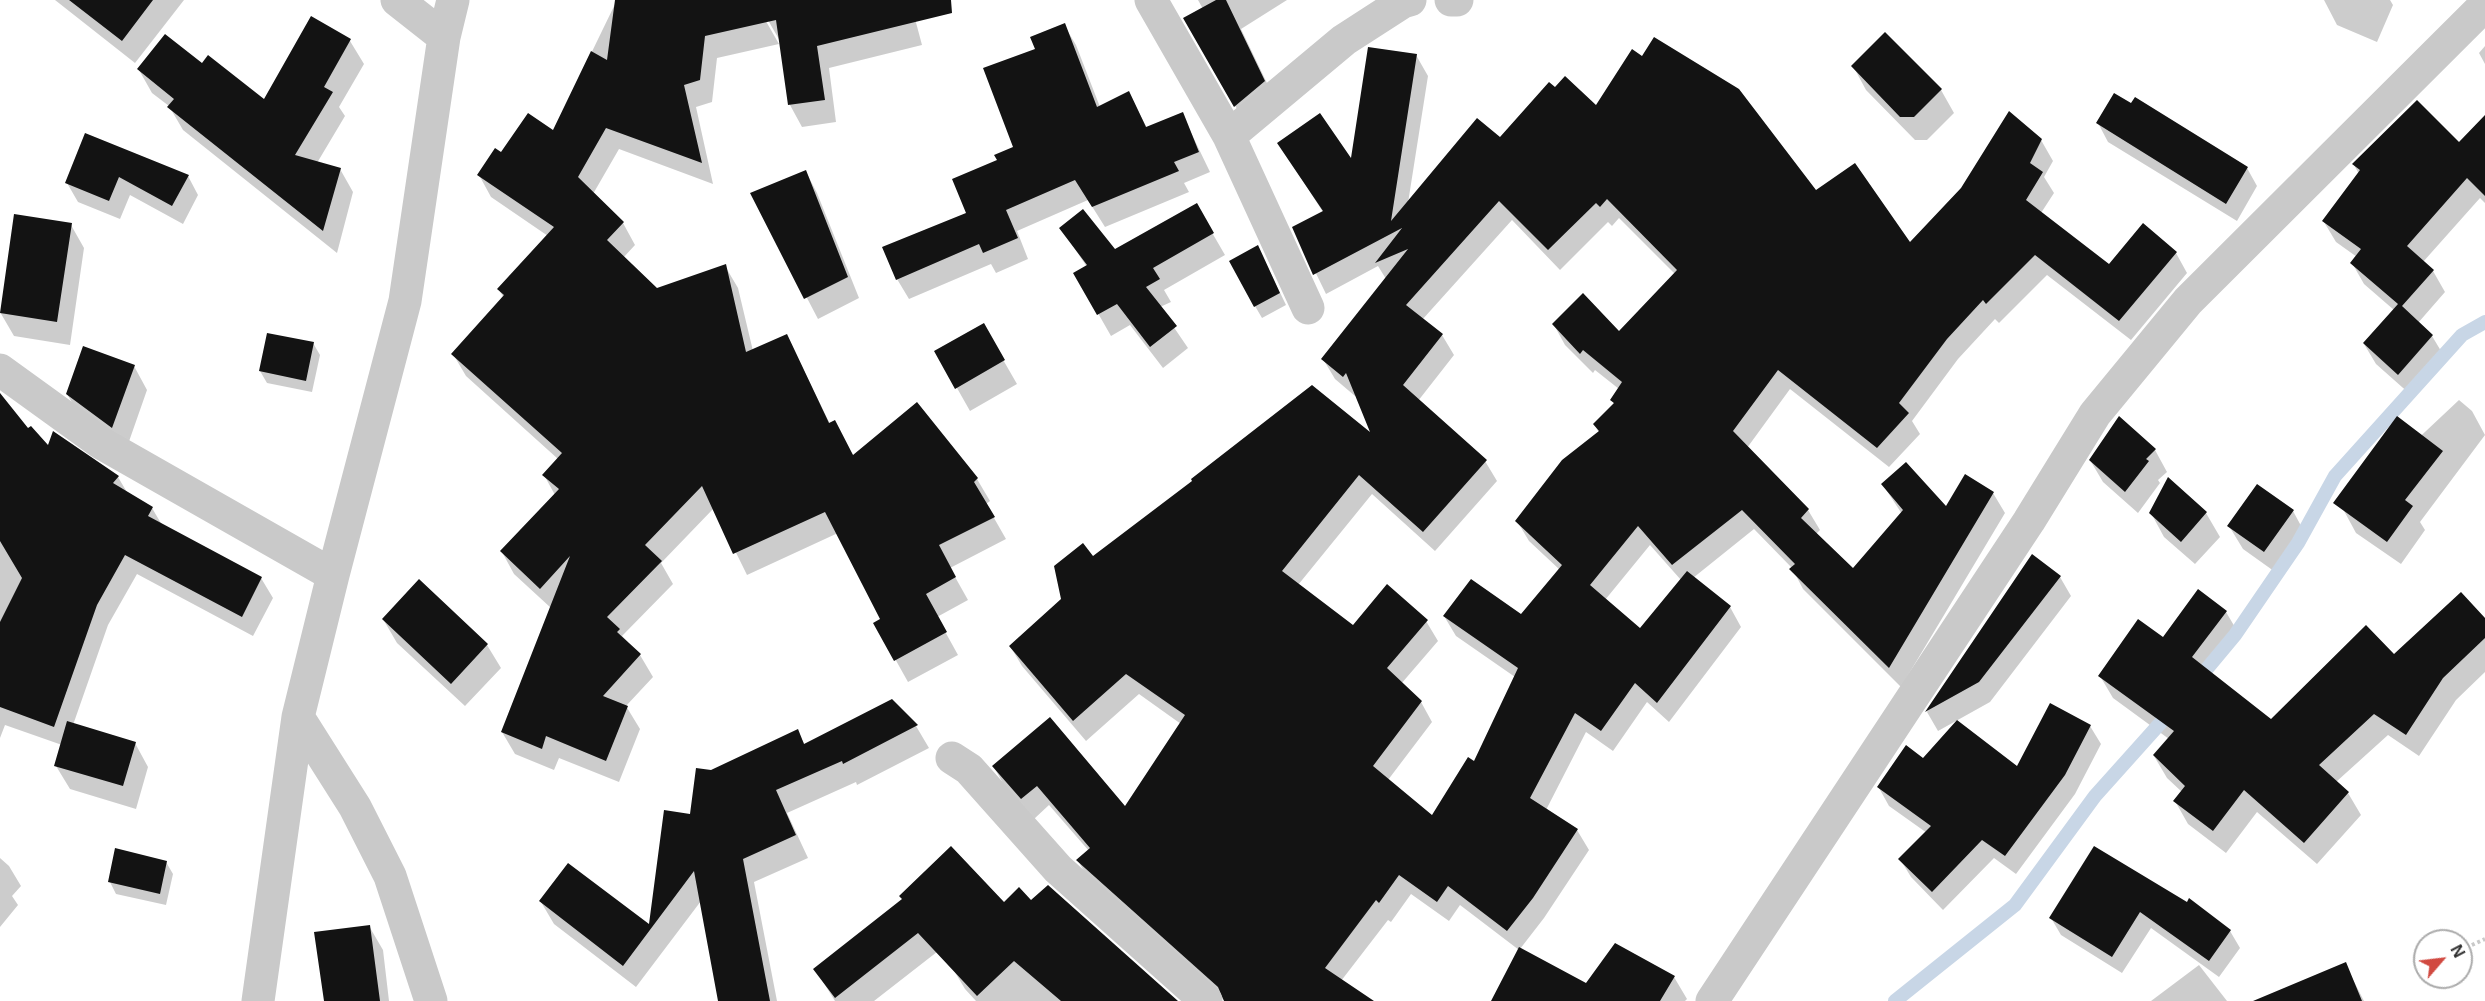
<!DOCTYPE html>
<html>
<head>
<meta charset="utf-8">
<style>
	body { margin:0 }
	#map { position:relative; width:2485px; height:1001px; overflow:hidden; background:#fff; font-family:Arial,sans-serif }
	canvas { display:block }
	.north { position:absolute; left:2413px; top:929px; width:60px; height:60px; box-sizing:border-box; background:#fff; border:2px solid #ababab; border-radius:50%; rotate:62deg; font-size:16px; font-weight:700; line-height:24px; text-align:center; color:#2c2c2c }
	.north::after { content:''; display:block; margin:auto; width:21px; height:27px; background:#d14940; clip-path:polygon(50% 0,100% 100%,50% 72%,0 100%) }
</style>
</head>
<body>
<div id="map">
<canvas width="2485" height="1001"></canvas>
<div class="north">N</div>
</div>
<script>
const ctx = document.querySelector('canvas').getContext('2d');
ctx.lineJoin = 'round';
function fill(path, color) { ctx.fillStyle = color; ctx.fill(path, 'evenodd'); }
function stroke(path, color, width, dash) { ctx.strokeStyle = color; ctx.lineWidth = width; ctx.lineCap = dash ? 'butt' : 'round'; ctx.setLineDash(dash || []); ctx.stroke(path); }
const shadow = new Path2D(`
	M55,0H184L135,63Z
	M617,0H910L922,45L829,68L836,122L802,127L790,105L780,41L765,15L763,16L779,44L717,58L712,102L696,107L713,184L619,149L593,194L623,223L635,245L623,258L656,290L725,266L738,288L753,351L787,336L830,424L854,456L977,479L990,501L986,504L1006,539L950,568L968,600L937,617L958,655L908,682L875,623L882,619L838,533L747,575L714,508L661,563L673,584L622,636L640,655L653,677L626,706L640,729L619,782L559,758L554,770L515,754L502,732L551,608L514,574L502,552L555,495L544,475L558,459L466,376L453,354L504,298L499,290L548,236L491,197L479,175L502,154L553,132Z
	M1198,0H1287L1241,29L1277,104L1248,128L1185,19L1203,9Z
	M2324,0H2390L2393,5L2377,42L2337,25Z
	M312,18L350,41L364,64L339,107L345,116L317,163L340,169L353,192L337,253L183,130L169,106L152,93L139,70L202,65L264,101Z
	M1064,25L1076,45L1100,107L1129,93L1147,128L1182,114L1210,172L1184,183L1189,192L1105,227L1088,200L1017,231L1028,259L996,273L991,264L909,299L897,279L968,214L999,161L1014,148L1036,49Z
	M2485,46V64L2479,53Z
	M1416,55L1428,76L1408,203L1501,140L1597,108L1816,192L1909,245L2041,140L2053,161L2044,177L2054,193L2041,213L2110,266L2176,253L2187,273L2131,340L2047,275L1999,323L1995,319L1958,359L1912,421L1920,434L1889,467L1790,389L1747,448L1808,510L1820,530L1816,534L1853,570L1902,514L1883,485L1946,508L1993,493L2005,513L1901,687L1803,589L1792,568L1754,529L1693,578L1730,607L1741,627L1669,722L1647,702L1613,751L1586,732L1546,810L1577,830L1589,850L1544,918L1520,949L1587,985L1674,977L1687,999L1685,1001H1493L1519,950L1460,905L1449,921L1411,894L1391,922L1388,920L1341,981L1369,1001H1225L1090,881L1078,861L1089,851L1049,805L1034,819L1005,787L994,767L1126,809L1181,724L1139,694L1086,741L1022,666L1010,646L1063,600L1093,558L1374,437L1356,394L1355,396L1335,379L1323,359L1386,279L1378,266L1326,294L1294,228L1323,212L1279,144L1352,162ZM1619,218L1675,274L1619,333L1554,325L1565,345L1593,373L1595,370L1619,389L1612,400L1614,404L1595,425L1599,433L1517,521L1529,541L1560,570L1521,616H1444L1456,636L1515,677L1474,763L1432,817L1388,780L1432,722L1421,702L1401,684L1438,641L1426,621L1353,627L1298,585L1372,494L1435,551L1497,481L1485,461L1418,401L1454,355L1442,335L1422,320L1512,220L1560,270L1608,222L1612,226ZM1650,545L1681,580L1641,630L1605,600Z
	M1853,66L1941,90L1954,113L1927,140H1915L1866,90Z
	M2485,117V203L2480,198L2423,262L2433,271L2445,292L2418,323L2432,336L2444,356L2411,395L2376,364L2364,344L2394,310L2364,284L2352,263L2357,257L2336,242L2324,222L2359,174L2354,165L2459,144Z
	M2098,123L2247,168L2257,186L2237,221L2108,142Z
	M85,135L188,176L198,195L183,224L130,195L120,219L78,202L67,183Z
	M806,172L817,193L859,298L818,319L752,193Z
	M1196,205L1225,255L1164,290L1171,302L1160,307L1188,348L1163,368L1130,325L1111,336L1075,273L1087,267L1061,228L1115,251Z
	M71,225L84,248L70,345L14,336L0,312Z
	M1258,247L1286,305L1262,318L1255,306Z
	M983,325L1017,384L970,411L936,351Z
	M313,343L320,355L312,392L267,383L260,371Z
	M134,366L147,390L126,450L81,418L67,394Z
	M0,396L28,431L48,448L118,477L128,494L152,508L162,525L261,578L273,598L253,636L137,574L108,625L73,725L135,743L148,767L136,809L70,789L56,766L62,745L5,725L0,738Z
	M2459,400L2472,411L2485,435L2420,522L2425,530L2401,564L2356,533L2343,509Z
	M2119,418L2155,450L2167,472L2158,480L2160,483L2138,513L2103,482L2090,460Z
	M2168,480L2206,513L2220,537L2195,564L2164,537L2151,513Z
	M2293,511L2306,535L2278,574L2243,549L2229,526Z
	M2032,556L2060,577L2071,596L1990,702L1938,731L1927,712Z
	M419,582L487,645L501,668L465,706L397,643L383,619Z
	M2226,612L2239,634L2210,673L2271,721L2394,656L2485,620V672L2456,700L2419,756L2388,735L2336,782L2348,793L2361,815L2317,864L2257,812L2226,853L2188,824L2175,801L2182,792L2167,778L2154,756L2169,739L2113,698L2100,676L2163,639Z
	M892,701L916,726L929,748L857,785L856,782L787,813L808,858L754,882L777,1001H720L701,901L636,987L554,924L541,902L650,927L692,815L711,772L797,731L805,745Z
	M2090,726L2101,744L2075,794L2016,874L1994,858L1943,910L1911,877L1900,859L1927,833L1889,806L1879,788L1923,760L2017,768Z
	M2094,848L2230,931L2240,948L2219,977L2151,928L2122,973L2061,935L2051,918Z
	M0,858L9,866L21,886L12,896L18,905L0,927Z
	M166,862L173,874L166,905L116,894L110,882Z
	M903,900L996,906L874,1001H835L815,969Z
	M1031,903L1176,1001H976L965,989L953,969Z
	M369,926L383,950L389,1001H325Z
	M2345,964L2364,1001H2314Z
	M2199,965L2227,1001H2151Z`);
const stream = new Path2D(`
	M2195,683L2235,635L2298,543L2335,476L2462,335L2485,322
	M1895,1001L2015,905L2095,796L2173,709`);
const building = new Path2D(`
	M69,0H153L122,41Z
	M615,0H951L952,13L817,46L825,100L788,105L776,20L705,36L700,80L684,85L702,163L606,128L578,177L624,222L607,240L657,288L726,264L746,352L787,334L829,423L835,420L853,455L917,402L978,478L974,482L995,517L939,545L956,577L926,594L947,632L894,661L873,623L880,619L825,512L733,554L702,486L645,545L662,561L607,617L620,629L617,632L641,654L603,696L628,706L606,761L546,736L542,749L501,732L570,556L540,589L500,551L559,489L542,475L562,453L451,354L504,295L497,289L554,227L477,175L495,148L501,152L528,113L553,130L591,51L607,60Z
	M1216,0H1226L1265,81L1234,107L1183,18Z
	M311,16L351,39L324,87L333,92L295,155L341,168L323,231L167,107L174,99L137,69L165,34L202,63L208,55L264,99Z
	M1065,23L1097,107L1129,91L1146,127L1183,112L1199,152L1174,162L1179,171L1092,207L1075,180L1006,210L1018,238L983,253L979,244L896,280L882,247L966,213L952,179L997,160L994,155L1013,147L983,68L1035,49L1030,37Z
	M1885,32L1942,89L1914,117H1900L1851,66Z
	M1654,37L1739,89L1816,190L1855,163L1910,242L1961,188L2009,111L2042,139L2030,163L2043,172L2026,200L2109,264L2143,223L2177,252L2119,321L2035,255L1986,304L1983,300L1947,339L1899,403L1909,413L1877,448L1778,370L1733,431L1809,509L1801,518L1853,568L1903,510L1881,484L1906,462L1946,506L1965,474L1994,492L1889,668L1789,569L1795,564L1742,510L1672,565L1638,526L1590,585L1640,628L1687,571L1731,606L1657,703L1635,683L1601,731L1575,713L1530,798L1578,829L1533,898L1507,931L1448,886L1437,902L1399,875L1379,903L1376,900L1325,968L1374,1001H1224L1218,987L1076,860L1090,848L1037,786L1021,799L992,766L1050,717L1125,806L1185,715L1126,674L1073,721L1009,646L1061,599L1054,566L1083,543L1093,556L1192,481L1191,479L1312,385L1370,432L1346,373L1343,377L1321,359L1408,249L1375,263L1402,228L1313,275L1292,227L1323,211L1277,143L1320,113L1351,158L1368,47L1417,54L1391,221L1477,118L1500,137L1549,82L1555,87L1565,76L1596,105L1632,49L1642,56ZM1607,199L1677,270L1619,331L1583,293L1552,324L1580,354L1583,350L1622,382L1610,400L1614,403L1593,424L1599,431L1562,460L1515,521L1562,565L1521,614L1471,579L1443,616L1518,668L1474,761L1468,757L1432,815L1373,766L1422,701L1387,668L1428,620L1387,584L1353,625L1282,571L1359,475L1423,532L1487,460L1403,385L1443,334L1406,305L1499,201L1548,250L1596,203L1600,207Z
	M2114,93L2131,103L2135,97L2248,167L2226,204L2096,123Z
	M2417,100L2459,142L2485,115V196L2467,178L2407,246L2434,270L2402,306L2433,335L2398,375L2363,343L2398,304L2350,263L2361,249L2322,221L2360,170L2352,164Z
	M85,133L189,175L172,206L119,177L109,201L65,183Z
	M806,170L848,277L804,299L750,193Z
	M1197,203L1214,233L1153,268L1160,279L1146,287L1177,326L1150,347L1117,304L1097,315L1073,273L1087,265L1059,228L1083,209L1115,249Z
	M14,214L72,223L57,322L0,313Z
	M1258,245L1280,293L1254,307L1229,261Z
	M984,323L1005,360L955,389L934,351Z
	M267,333L314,342L306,381L259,371Z
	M83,346L135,365L112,428L66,394Z
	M0,393L28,428L31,426L48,445L53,431L119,476L113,483L153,507L148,516L262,577L242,617L125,555L97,605L54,727L0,707V622L22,578L0,541Z
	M2119,416L2156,449L2146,459L2149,461L2125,492L2089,460Z
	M2397,416L2443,451L2405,500L2413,506L2387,542L2333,503Z
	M2168,477L2207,512L2181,542L2149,513Z
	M2257,484L2294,510L2264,552L2227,526Z
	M2032,554L2061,576L1979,682L1925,712Z
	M419,579L488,644L451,684L382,619Z
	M2198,589L2227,611L2192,657L2271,719L2366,625L2394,654L2461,592L2485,618V638L2443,678L2406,735L2374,714L2319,765L2349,792L2304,843L2244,790L2213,831L2173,801L2185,786L2153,755L2174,731L2098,676L2138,619L2163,637Z
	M892,699L918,725L843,764L842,761L776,790L796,835L743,859L770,1001H718L694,871L623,966L539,901L568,863L649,924L664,810L690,814L696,768L711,770L798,729L804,744Z
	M2050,703L2091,725L2065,775L2005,856L1982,840L1932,892L1898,859L1931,826L1877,787L1906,745L1923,758L1957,720L2017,766Z
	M67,721L136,742L123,786L54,766Z
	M951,846L1004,902L1019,887L1031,900L1048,885L1178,1001H1061L1014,961L977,996L918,933L835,998L813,969L902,899L899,896Z
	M2094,846L2187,902L2189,898L2231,930L2209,961L2140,912L2112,957L2049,918Z
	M115,848L167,861L160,894L108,882Z
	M370,925L380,1001H324L314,932Z
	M1615,943L1675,976L1660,1001H1491L1519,947L1586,983Z
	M2346,962L2362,1001H2253Z`);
const path = new Path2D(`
	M2461,950L2485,939
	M2421,969L2425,967`);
const minor = new Path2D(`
	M397,0L444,37
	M1151,0L1229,136L1308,308
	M1451,0H1457
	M1229,136L1344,40L1403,2L1410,0
	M0,370L101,443L333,575
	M298,717L355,807L390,876L431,1001
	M952,758L969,769L1058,869L1206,1001
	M258,1001L298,717L333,575L405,301L444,37L453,0
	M1712,1001L2029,521L2095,414L2188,301L2485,5`);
fill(shadow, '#0003');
stroke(stream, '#c8d6e6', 14);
fill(building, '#131313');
stroke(path, '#c9c9c9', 4, [3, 3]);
stroke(minor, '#c9c9c9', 33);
</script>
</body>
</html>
